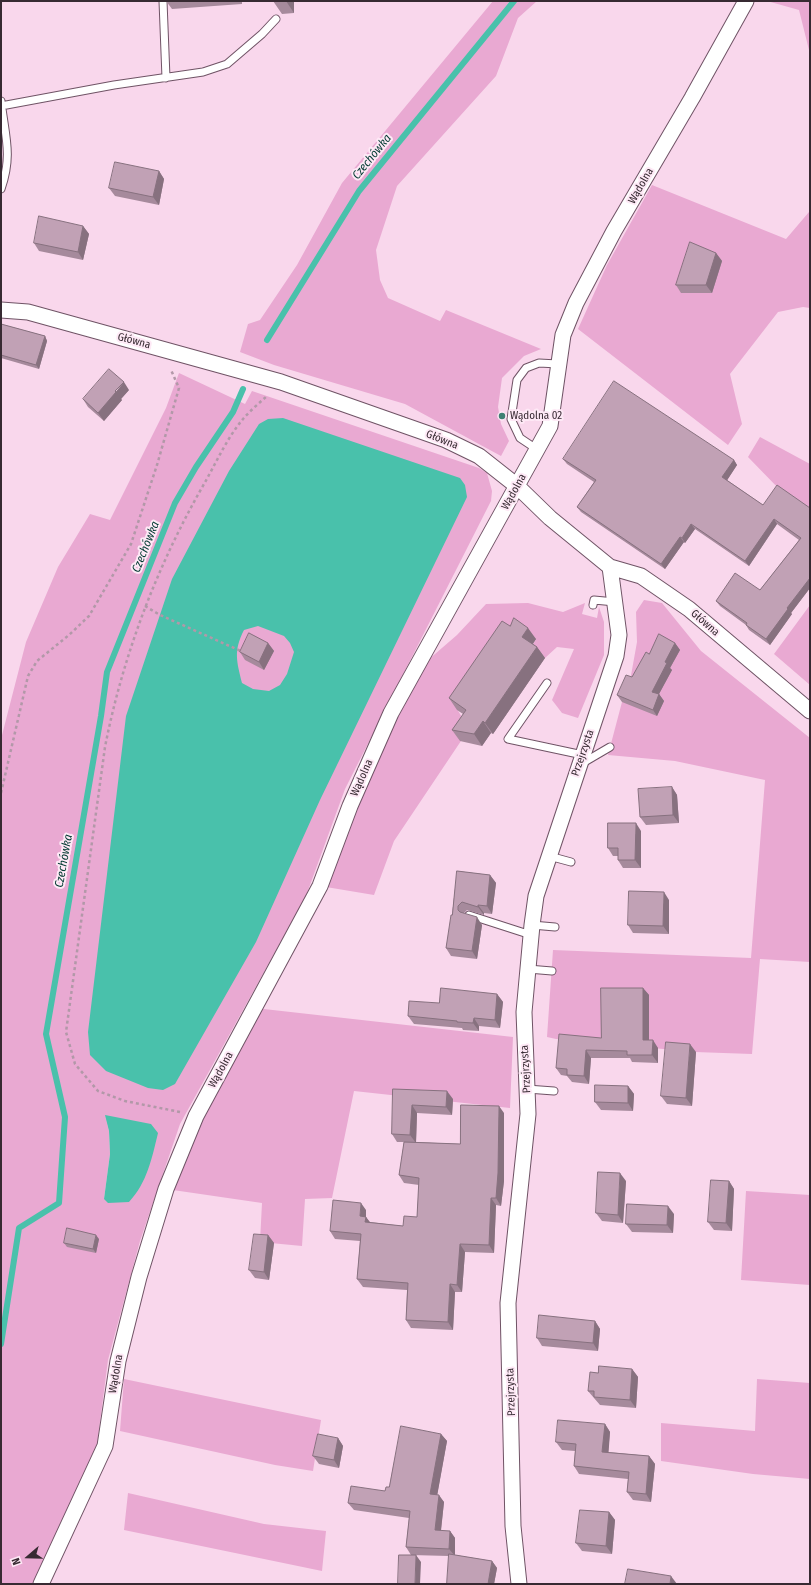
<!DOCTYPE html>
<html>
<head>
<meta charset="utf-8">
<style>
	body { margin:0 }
	#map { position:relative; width:811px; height:1585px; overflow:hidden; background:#f9d7ec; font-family:"Fira Sans Condensed",sans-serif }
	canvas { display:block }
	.frame { position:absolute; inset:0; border:2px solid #372a32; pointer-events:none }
	.north { position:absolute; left:8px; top:1537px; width:40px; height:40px; -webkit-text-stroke:3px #fee9f6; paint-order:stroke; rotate:250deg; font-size:11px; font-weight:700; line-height:16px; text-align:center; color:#372a32 }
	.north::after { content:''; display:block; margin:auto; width:14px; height:18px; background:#372a32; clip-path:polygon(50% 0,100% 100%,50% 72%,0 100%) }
</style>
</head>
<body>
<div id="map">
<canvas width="811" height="1585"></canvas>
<div class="frame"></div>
<div class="north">N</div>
</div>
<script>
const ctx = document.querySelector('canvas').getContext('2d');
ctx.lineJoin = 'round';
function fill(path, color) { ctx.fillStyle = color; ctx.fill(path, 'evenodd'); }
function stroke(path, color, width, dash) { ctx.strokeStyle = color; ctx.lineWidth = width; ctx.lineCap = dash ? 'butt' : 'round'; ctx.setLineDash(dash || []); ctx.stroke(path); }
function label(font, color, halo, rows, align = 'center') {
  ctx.font = font + ' "Fira Sans Condensed",sans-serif'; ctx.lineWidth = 4; ctx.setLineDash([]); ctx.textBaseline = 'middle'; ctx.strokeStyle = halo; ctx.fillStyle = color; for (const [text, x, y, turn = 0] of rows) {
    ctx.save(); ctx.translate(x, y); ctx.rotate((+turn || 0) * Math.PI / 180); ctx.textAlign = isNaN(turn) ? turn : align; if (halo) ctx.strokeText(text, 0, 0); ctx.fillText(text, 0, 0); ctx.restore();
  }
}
const green = new Path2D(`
	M493,1H537L518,18L496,76L397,186L376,250L380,280L388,298L440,321L446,310L541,349L524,356L502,378L498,407L501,424L509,441L501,456L405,404L274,365L240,352L248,324L260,320L297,265L342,183Z
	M767,1H810V54L799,10Z
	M652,185L786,239L809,212L810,206V308L803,307L778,312L730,374L742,424L728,445L578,329L607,265Z
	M179,373L245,404L252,391L479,468L487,473L492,491L491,501L345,789L306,896L180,1124L140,1241L108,1360L96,1453L34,1584H1V739L26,642L58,567L90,514L110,520L166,408ZM105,1115L129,1202L104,1199L110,1154L109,1131Z
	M760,437L810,464V511L781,491L748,457Z
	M644,600L662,603L701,651L810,738V962L760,959L752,1054L695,1052L556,1039L547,1037L553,950L751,958L765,780L675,761L608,755L622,702L630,681L637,642L636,612Z
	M528,603L563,612L585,603L582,614L597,618L599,607L604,622V655L578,718L562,713L552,700L574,649L557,647L545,658L530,648L536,640L457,709L469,729L394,841L374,895L320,886L413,673L457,635L486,604Z
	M810,605V685L774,654Z
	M255,1008L513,1037L510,1108L354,1091L332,1198L305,1199L302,1246L260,1242L262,1203L166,1189Z
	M746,1191L810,1195V1285L741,1280Z
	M124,1379L321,1420L313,1471L275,1465L120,1431Z
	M757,1379L810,1383V1479L753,1474L661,1461V1423L755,1431Z
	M128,1493L264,1524L326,1531L322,1571L124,1530Z`);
const water = new Path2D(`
	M283,418L460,478L465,485L467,497L320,800L256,942L175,1084L163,1090L148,1088L106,1071L90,1055L88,1032L126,716L172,579L229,471L259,424L268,419ZM258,626L284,636L290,643L294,652L287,674L280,685L269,691L253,689L242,683C237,662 233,651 244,630Z
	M105,1115L151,1124L158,1133C152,1158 147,1183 129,1202L108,1203L104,1199L110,1154L109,1131Z`);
const stream = new Path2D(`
	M267,340L359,191L514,1
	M1,1344L19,1228L59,1203L65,1117L46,1034L101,716L107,672L175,503L196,467L233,412L243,389`);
const path = new Path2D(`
	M145,606L160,615L243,652
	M1,793L28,676L37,661L69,635L89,616L131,544L157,465L179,388L171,370
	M180,1112L125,1101L98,1091L75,1064L66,1032L105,747C123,655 157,566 204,484C216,463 227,438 243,419C250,411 259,403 267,396`);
const lane = new Path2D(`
	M163,1L166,78
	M1,101C5,136 13,155 1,189
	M1,106L114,85L203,72L227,64L262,34L276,19
	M538,450L520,438L511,419L517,380L526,368L539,363L558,364
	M593,605L594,600L615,602
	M547,683L508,739L583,755
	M581,764L610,747
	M549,856L571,862
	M469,915L531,935
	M532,925L555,927
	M528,969L552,971
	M527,1089L554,1091`);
const street = new Path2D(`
	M1,310L28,312L281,382L446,440L479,456L517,486L550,518L610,567L641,576L689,609L810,711
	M41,1584L105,1446L118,1361L139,1277L166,1189L196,1116L320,886L350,806L391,713L550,426L563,335L576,303L614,231L692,98L746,1
	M519,1584L513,1526L508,1303L528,1114L524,1012L532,925L536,896L616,656L619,635L610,567`);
const wall = new Path2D(`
	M166,1H242V4L172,9Z
	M273,1H294V13L282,14Z
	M159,171L164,179L159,205L115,196L109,188Z
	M83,226L89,234L83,260L39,251L34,243Z
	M716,253L722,261L712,293H681L676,285Z
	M1,324L45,336L47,341L39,369L1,358Z
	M129,390L121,399L122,400L104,421L88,407L83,399Z
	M563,459L734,460L737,465L727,480L763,505L810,508V588L791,613L792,614L770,645L749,630L746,625L720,606L716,601L760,590L799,540L777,524L749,566L695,529L685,543L684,542L665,569L581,512L577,507L594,482L567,464Z
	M510,626L536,639L533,644L537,647L545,658L493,734L491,733L482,746L460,741L452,730L463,714L457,710L449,698Z
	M268,643L274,651L264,670L245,660L240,652Z
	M675,643L680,650L670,668L672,670L659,694L664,701L657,716L622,702L617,695L632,677L649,654Z
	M672,787L677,795L679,823L646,825L640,817Z
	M641,831V868H623L618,860V856H613L608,848Z
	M457,871L490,875L496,883L492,914L484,913V915L467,910L464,913L482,925L477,959L451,956L446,948L452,915Z
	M669,900V934L633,933L628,925Z
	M643,988L649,995V1040L658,1048V1063L632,1062L630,1058H591L589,1084L572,1082L567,1076L561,1075L556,1068L601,1038Z
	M497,994L503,1002L500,1028L479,1026V1031L463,1030L462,1028L414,1024L408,1016L439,1003Z
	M696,1052L692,1106L667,1104L661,1096Z
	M628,1086L634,1094L633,1111L601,1110L595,1102Z
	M393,1089L453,1099L452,1115L417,1113L416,1142L460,1144L504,1113V1181L501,1206L496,1205L494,1253L465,1252L462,1292H455L453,1330L411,1328L406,1320L407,1290L363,1287L357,1279L360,1241L335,1239L330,1231L366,1210V1217L370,1222L403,1226L417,1217L419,1185L404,1183L399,1175L404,1142H397L392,1134Z
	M626,1181L623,1223L602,1221L596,1213Z
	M729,1181L734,1189L732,1231L714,1230L708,1222Z
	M674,1214L673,1233L632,1232L626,1224Z
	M268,1235L274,1243L269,1280L255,1278L249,1270Z
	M99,1239L96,1253L67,1247L64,1243Z
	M595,1321L600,1329L598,1351L542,1346L537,1338Z
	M632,1369L638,1377L636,1408L600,1405L588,1391L598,1373Z
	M605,1424L610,1432L608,1452L649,1456L655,1464L651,1502L633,1500L627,1492L628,1479L579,1474L574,1466L575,1451L562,1450L556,1442Z
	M441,1434L447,1441L437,1495L444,1502L441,1531H450L455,1538V1555L492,1561L497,1568L494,1584H447L449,1556L411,1555L406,1547L409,1518L354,1510L348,1503L385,1491Z
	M338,1438L343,1446L339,1468L319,1464L313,1456Z
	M609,1512L615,1520L612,1554L582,1551L576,1543Z`);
const shadedWall = new Path2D(`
	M286,1H294V13Z
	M159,171L164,179L159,205L153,197Z
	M83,226L89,234L83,260L78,252Z
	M716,253L722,261L712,293L706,285Z
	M45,336L47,341L39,369L36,365Z
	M124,382L129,390L121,399L122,400L104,421L98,413Z
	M734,460L737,465L726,482L722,477Z
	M774,519L777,524L749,566L745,561Z
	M691,524L695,529L685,543L682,538Z
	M680,537L684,542L665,569L661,564Z
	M810,578V588L791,613L792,614L770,645L766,639L787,608Z
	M528,628L536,639L530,648L522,637Z
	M268,643L274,651L264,670L259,662Z
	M675,643L680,650L670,668L672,670L659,694L664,701L657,716L653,710L652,692L665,662Z
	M537,647L545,658L493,734L485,723Z
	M483,721L491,733L482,746L474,734Z
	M672,787L677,795L679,823L673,815Z
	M636,823L641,831V868L635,860Z
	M490,875L496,883L492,914L487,906Z
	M664,892L669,900V934L663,926Z
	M478,905L484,913V915L478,907Z
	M477,917L482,925L477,959L472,951Z
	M643,988L649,995V1047L643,1040Z
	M497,994L503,1002L500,1028L495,1020Z
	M474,1018L479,1026V1031L473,1023Z
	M653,1040L658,1048V1063L652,1055Z
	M690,1044L696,1052L692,1106L686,1098Z
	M586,1050L591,1058L589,1084L584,1076Z
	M628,1086L634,1094L633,1111L628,1103Z
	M447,1091L453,1099L452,1115L446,1107Z
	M412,1105L417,1113L416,1143L410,1135Z
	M499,1106L504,1113V1181L501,1206L496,1198Z
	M620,1173L626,1181L623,1223L618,1215Z
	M729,1181L734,1189L732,1231L726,1223Z
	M491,1198L496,1205L494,1253L489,1245Z
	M361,1203L366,1210V1217L371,1224V1230L360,1216Z
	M668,1206L674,1214L673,1233L667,1225Z
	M96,1235L99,1239L96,1253L93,1249Z
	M268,1235L274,1243L269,1280L264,1272Z
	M460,1244L465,1252L462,1292L457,1285Z
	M450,1284L455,1292L453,1330L448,1322Z
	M595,1321L600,1329L598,1351L593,1343Z
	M632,1369L638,1377L636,1408L630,1400Z
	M605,1424L610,1432L608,1460L602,1452Z
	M441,1434L447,1441L436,1502L430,1494Z
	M338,1438L343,1446L339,1468L334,1460Z
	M649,1456L655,1464L651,1502L646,1494Z
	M439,1495L444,1502L440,1538L435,1530Z
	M609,1512L615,1520L612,1554L606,1546Z
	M450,1531L455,1538V1556L449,1549Z
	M416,1555L421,1562L420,1584H415Z
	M492,1561L497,1568L494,1584H488Z
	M671,1576L677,1584H670Z`);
const building = new Path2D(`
	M115,162L159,171L153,197L109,188Z
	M39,216L83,226L78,252L34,243Z
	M690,242L716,253L706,285H676Z
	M1,324L45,336L36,365L1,355Z
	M109,369L124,382L115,391L116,392L98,413L83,399Z
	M614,381L734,460L722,477L763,505L777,485L810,508V578L787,608L788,609L766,639L746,625L747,623L716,601L735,573L760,590L801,538L774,519L745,561L691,524L682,538L680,537L661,564L577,507L596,480L563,459Z
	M514,618L528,628L522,637L537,647L485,723L483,721L474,734L452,730L466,710L449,698L502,621L510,626Z
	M249,633L268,643L259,662L240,652Z
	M659,634L675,643L665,662L667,663L652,692L659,694L653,710L617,695L626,675L632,677L646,652L649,654Z
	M672,787L673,815L640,817L638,789Z
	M608,823H636L635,860H618V848H608Z
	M457,871L490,875L487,906L478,905V907L462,902L458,906V910L460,912L477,917L472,951L446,948L451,915H452Z
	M629,891L664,892L663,926L628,925Z
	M441,988L497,994L495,1020L474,1018L473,1023L457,1022V1021L408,1016L409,1001L439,1003Z
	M601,988H643V1040H653L652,1055H627V1051L586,1050L584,1076L567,1075V1069L556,1068L559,1034L601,1038Z
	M666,1042L690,1044L686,1098L661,1096Z
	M595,1085L628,1086V1103L595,1102Z
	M393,1089L447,1091L446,1107L412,1105L410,1135L392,1134Z
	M461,1105L499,1106L498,1173L496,1198H491L489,1245L460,1244L457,1285L450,1284L448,1322L406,1320L408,1283L357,1279L361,1234L330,1231L333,1200L361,1203L360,1216L366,1217L365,1222L403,1226L404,1216L417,1217L419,1178L399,1175L404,1142L460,1144Z
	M598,1172L620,1173L618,1215L596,1213Z
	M711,1180L729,1181L726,1223L708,1222Z
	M627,1204L668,1206L667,1225L626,1224Z
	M67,1228L96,1235L93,1249L64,1243Z
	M254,1234L268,1235L264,1272L249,1270Z
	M539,1315L595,1321L593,1343L537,1338Z
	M599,1366L632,1369L630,1400L594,1397V1391H588L590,1372L598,1373Z
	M558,1420L605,1424L602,1452L649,1456L646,1494L627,1492L629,1472L574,1466L576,1444L556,1442Z
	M401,1426L441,1434L430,1494L439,1495L435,1530L450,1531L449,1549L406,1547L410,1511L348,1503L351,1486L385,1491L386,1487H389Z
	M318,1434L338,1438L334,1460L313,1456Z
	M580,1510L609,1512L606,1546L576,1543Z
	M449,1554L492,1561L488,1584H447Z
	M399,1555H416L415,1584H398Z
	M628,1569L671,1576L670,1584H625Z`);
const markers = [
	[502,416,4,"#3e8173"]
];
const streetNames = [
	["Wądolna",641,186,-60],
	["Główna",134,341,15],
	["Główna",442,440,22],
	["Wądolna",514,492,-61],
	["Główna",705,623,41],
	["Przejrzysta",583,753,-71],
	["Wądolna",362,778,-66],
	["Przejrzysta",526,1069,-93],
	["Wądolna",221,1070,-61],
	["Wądolna",116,1374,-80],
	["Przejrzysta",511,1392,-92]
];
const poiNames = [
	["Wądolna 02",510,416]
];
const waterNames = [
	["Czechówka",372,157,-51],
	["Czechówka",146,547,-68],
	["Czechówka",64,861,-80]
];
fill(green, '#e9a9d2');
fill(water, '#49c1ab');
stroke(stream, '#49c1ab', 6);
stroke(lane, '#6f5365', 9);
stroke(street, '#6f5365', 17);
stroke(path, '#b298a8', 2.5, [3, 3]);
stroke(lane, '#fff', 7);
stroke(street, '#fff', 15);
fill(wall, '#a68a9c');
fill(shadedWall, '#87717f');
fill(building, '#c1a1b5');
stroke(building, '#87717f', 1);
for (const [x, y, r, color] of markers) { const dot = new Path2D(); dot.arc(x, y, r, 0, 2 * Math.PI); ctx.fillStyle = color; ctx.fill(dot); stroke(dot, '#fee9f6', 1.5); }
label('11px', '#372a32', '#fee9f6', streetNames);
label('11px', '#372a32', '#fee9f6', poiNames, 'left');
label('italic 12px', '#013a31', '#fee9f6', waterNames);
</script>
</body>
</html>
